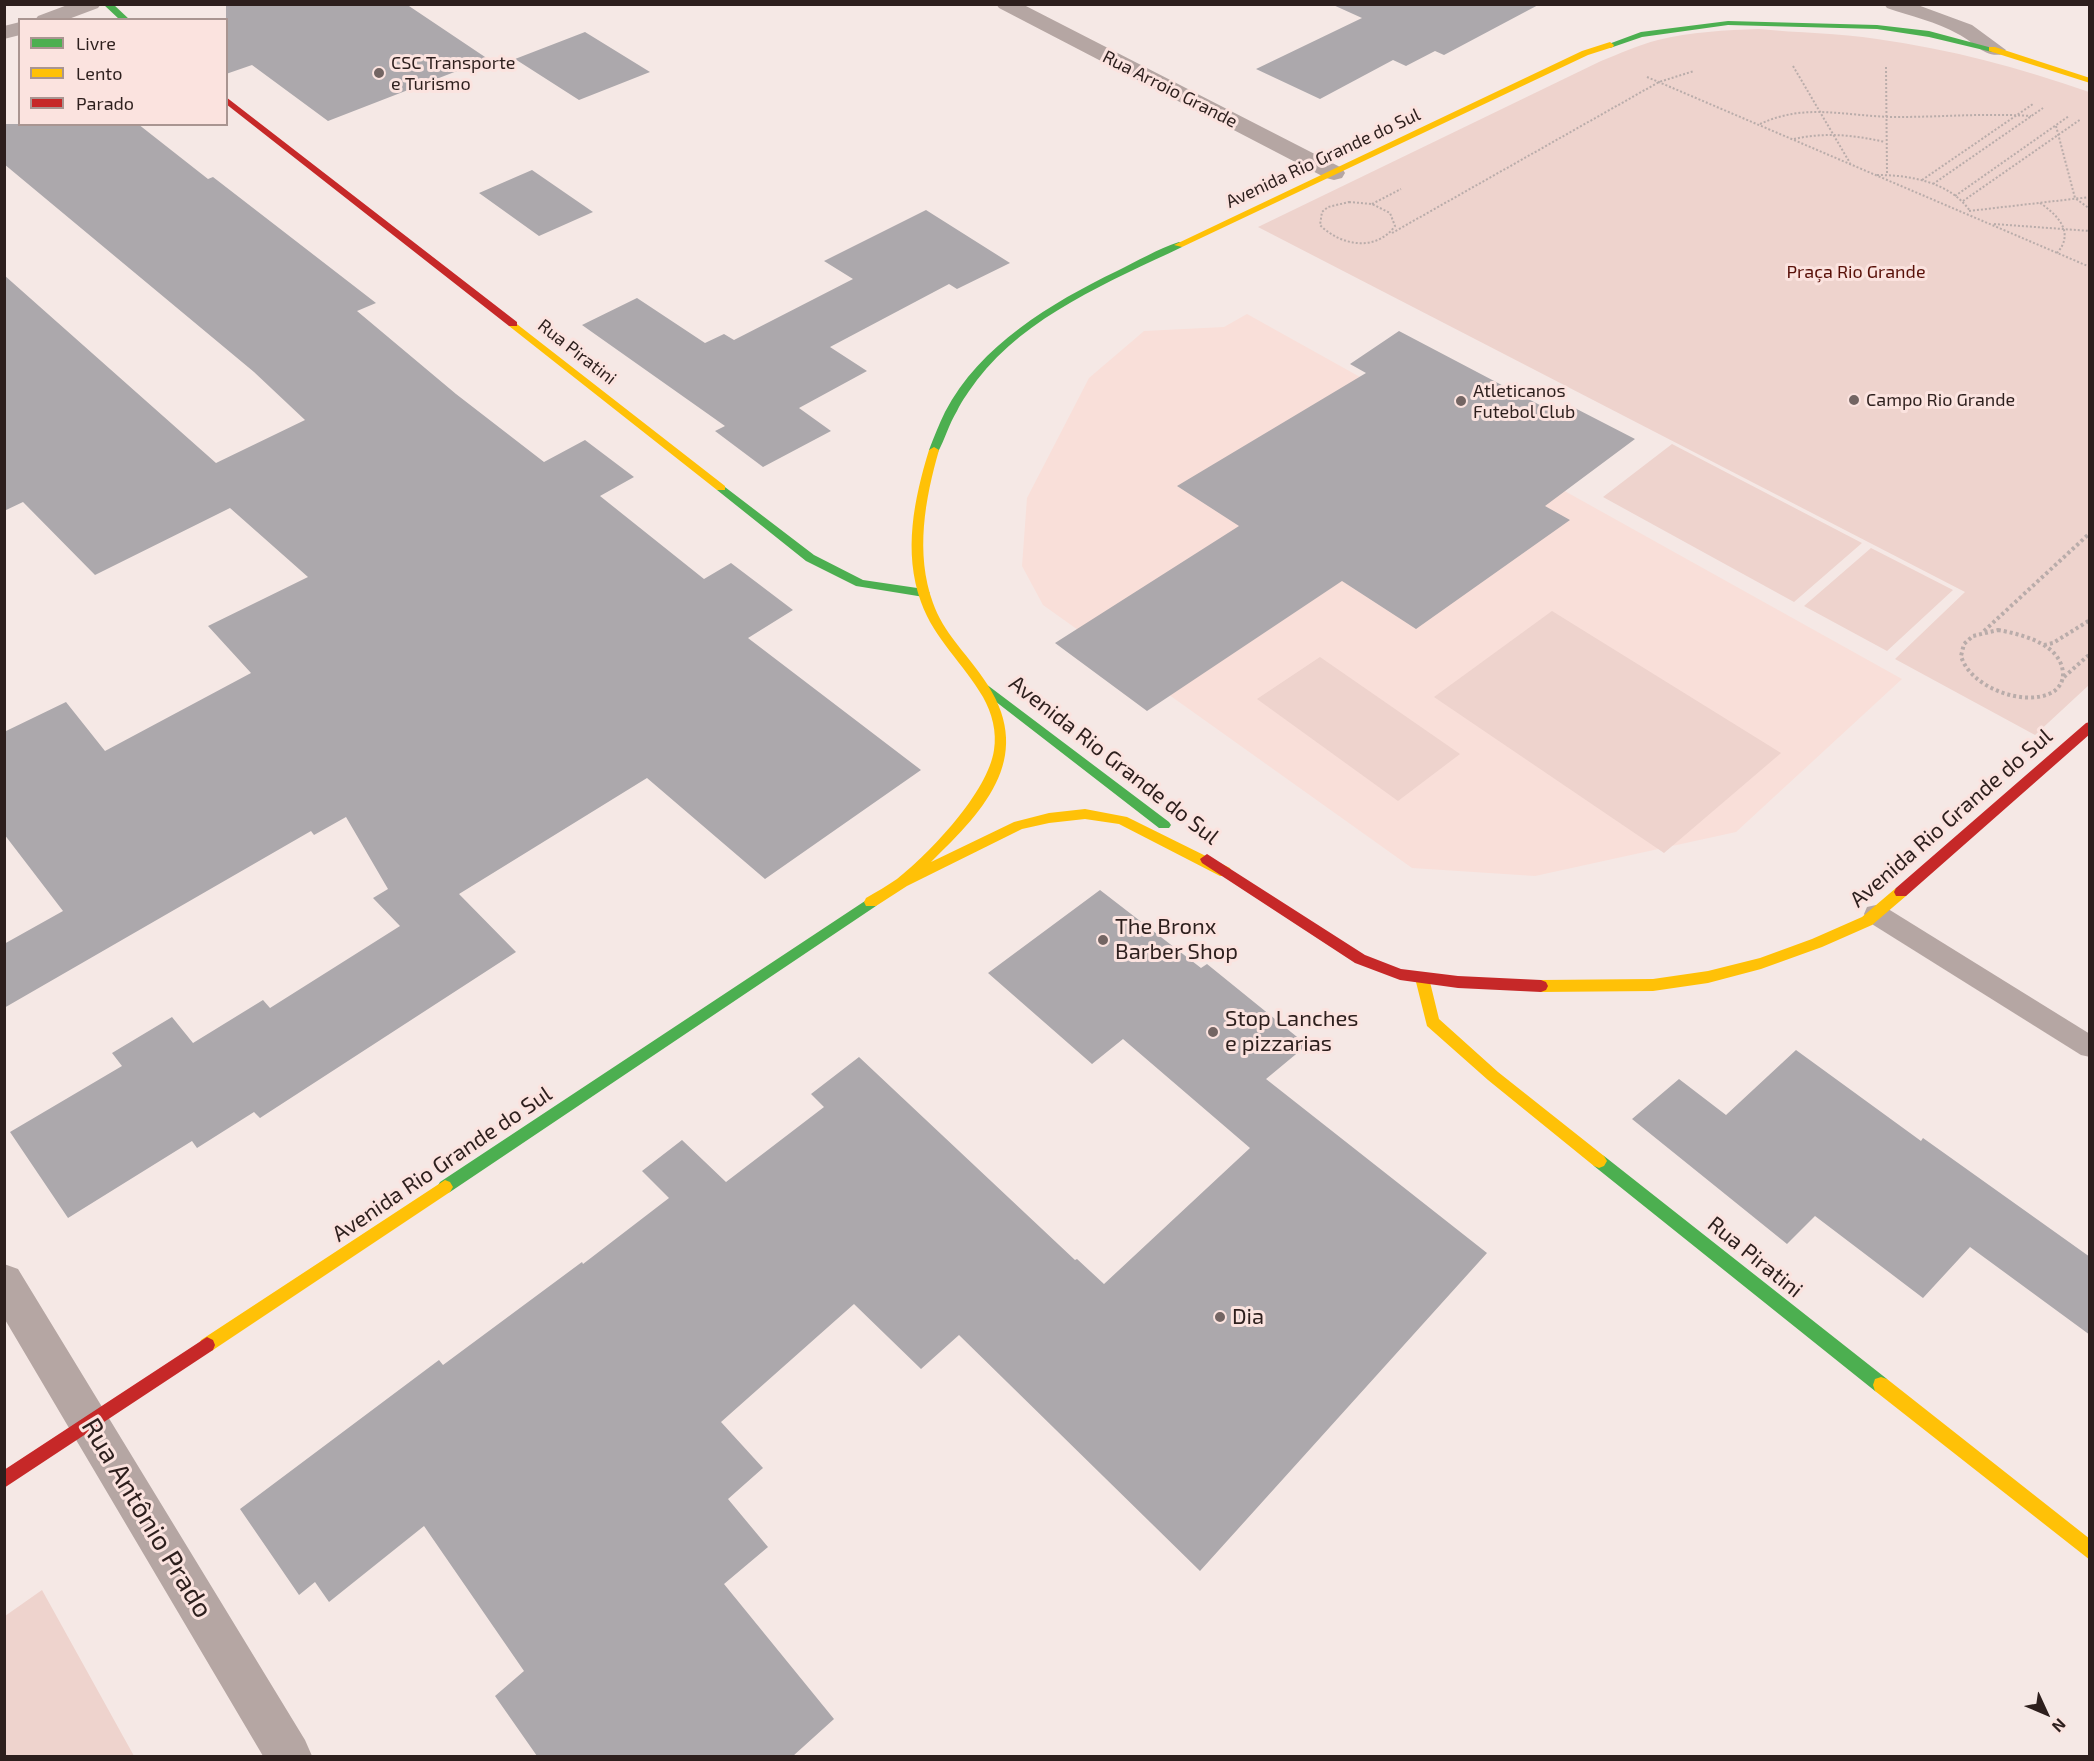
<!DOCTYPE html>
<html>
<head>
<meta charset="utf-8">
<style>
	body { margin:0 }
	#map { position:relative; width:2094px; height:1761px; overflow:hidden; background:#f5e8e5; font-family:"Exo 2",sans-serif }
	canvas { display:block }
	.frame { position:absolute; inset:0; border:6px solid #2d1f1d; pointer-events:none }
	.legend { position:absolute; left:18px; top:18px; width:210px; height:108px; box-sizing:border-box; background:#fbe3df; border:2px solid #a99591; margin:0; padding:8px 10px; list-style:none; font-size:18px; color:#2d1f1d }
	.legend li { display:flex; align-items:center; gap:12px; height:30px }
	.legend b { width:30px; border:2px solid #a99591 }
	.north { position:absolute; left:2016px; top:1683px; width:60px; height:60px; -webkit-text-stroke:4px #fbe3df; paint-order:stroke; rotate:134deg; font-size:16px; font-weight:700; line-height:24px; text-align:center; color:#2d1f1d }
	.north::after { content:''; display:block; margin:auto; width:21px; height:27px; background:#2d1f1d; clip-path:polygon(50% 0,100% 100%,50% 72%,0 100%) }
</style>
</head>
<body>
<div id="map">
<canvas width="2094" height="1761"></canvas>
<div class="frame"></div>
<ul class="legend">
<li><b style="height:8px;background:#4caf50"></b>Livre</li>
<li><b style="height:8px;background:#ffc107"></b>Lento</li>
<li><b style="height:8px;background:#c62828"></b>Parado</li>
</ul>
<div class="north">N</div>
</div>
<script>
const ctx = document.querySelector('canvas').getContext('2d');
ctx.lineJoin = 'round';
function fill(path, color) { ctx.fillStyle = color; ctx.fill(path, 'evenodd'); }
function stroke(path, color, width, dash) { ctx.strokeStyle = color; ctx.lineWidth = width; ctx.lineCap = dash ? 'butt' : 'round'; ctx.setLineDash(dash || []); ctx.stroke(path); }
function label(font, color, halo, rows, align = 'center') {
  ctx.font = font + ' "Exo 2",sans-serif'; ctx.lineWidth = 6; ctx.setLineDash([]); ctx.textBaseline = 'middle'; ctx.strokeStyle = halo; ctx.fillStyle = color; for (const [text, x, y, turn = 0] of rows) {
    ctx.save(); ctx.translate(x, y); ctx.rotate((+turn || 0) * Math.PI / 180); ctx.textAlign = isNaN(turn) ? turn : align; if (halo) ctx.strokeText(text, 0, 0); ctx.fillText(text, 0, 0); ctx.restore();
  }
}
const built = new Path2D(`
	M1247,314L1902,679L1736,832L1535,876L1412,868L1043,605L1022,566L1027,498L1089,378L1144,331L1224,327Z`);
const green = new Path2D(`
	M1759,29C1798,33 1839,33 1877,39C1950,49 2020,68 2089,92V685L2035,735L1895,659L1965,592L1258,227L1601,61C1619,54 1638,45 1658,40C1690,32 1726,30 1759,29Z
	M1672,444L1862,543L1794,602L1603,497Z
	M1871,548L1953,590L1887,651L1804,606Z
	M1552,611L1781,753L1664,853L1434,697Z
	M1320,657L1460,754L1398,801L1257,699Z
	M42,1590L134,1756H5V1616Z`);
const building = new Path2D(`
	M226,4H406L488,59L328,121L252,65L226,74Z
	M1331,4H1540L1444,55L1435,51L1406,66L1393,60L1320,99L1256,69L1362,18Z
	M585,32L650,72L579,100L515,59Z
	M4,124H138L208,179L213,177L376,303L357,311L456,394L544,462L585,440L634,477L600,496L704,579L731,563L793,610L748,638L921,770L765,879L647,778L459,894L516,952L260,1118L254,1112L197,1148L192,1141L68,1218L10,1132L122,1066L112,1053L172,1017L193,1043L263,1000L270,1008L400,926L373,898L388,889L346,817L314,835L311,831L4,1008V944L63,911L4,834V732L66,702L105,751L251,673L208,626L308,577L230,508L95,575L23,502L4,511V275L216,463L305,420L254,372L4,164Z
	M532,170L593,212L539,236L479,193Z
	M926,210L1010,263L957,289L949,284L830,347L867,371L799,408L831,431L763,467L715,431L725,426L582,325L637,298L705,343L724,334L734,340L853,279L824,261Z
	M1399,331L1555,413L1567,404L1635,439L1545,506L1570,520L1416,629L1342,581L1147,711L1055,643L1239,526L1177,486L1366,373L1350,364Z
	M1100,890L1201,968L1207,964L1307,1045L1266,1079L1487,1253L1200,1571L959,1335L921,1369L854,1304L721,1422L763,1468L728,1499L768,1547L724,1584L834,1719L793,1756H537L495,1696L524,1671L424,1526L329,1602L315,1582L299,1595L240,1509L439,1360L443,1365L582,1262L583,1264L669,1198L642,1171L682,1140L726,1182L824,1107L811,1094L859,1057L1075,1260L1077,1259L1104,1284L1250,1148L1123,1039L1092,1064L988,973Z
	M1796,1050L1921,1141L1923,1138L2090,1257V1335L1970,1247L1923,1298L1815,1216L1787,1244L1632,1119L1679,1079L1726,1115Z`);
const pathFar1 = new Path2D(`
	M1793,66L1850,163
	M1886,67L1887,174
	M1647,77L2090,267
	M1760,124C1807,102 1847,117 1897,117C1942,117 1986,113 2031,116
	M2056,126L2075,198L2090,209
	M1794,139C1825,132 1854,135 1885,142
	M1877,175C1910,175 1950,182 1970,211
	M1922,180L2033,104
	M1933,184L2043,108
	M1955,196L2069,116
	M1963,201L2081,119
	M1349,202L1372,204L1390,213L1395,226C1376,252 1341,246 1320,225L1322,212L1328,207Z
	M2040,203C2058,215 2075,233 2057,253
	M1372,204L1401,189
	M1969,211L2090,197
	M1994,224L2090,231
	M1392,233L1659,82L1694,71`);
const path = new Path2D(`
	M1998,630C2021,634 2062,644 2063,674C2063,682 2059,689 2051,693C2023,707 1970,687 1961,656L1964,644L1973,636Z
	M1984,631L2090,533
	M2044,645L2053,643L2090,620
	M2064,677L2090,654`);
const lane = new Path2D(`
	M1876,905L1885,907L2090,1034V1057L2081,1055L1867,921L1864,914L1867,907Z`);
const street = new Path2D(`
	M70,4H101L98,8L66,20H35L38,16Z
	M996,4H1022L1342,168L1345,173L1342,178L1334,180L1326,178L999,8Z
	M1884,4H1915L1972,25L2006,50L2003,54C1985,59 1973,41 1958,34C1937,22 1910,16 1887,8Z
	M20,22V35L4,39V26Z
	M4,1264L18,1269L305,1740L312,1756H263L4,1318Z`);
const fast = new Path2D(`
	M103,4H113L130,20H120Z
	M1728,21L1877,25L1929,31L1996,49L1992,52L1929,37L1877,29L1728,25L1642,37L1610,48L1606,45L1641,32Z
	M1179,242L1182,243V247C1111,281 1027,315 977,380C970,390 962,400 957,411C949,424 945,439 938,452H930L929,450C934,437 939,424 945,412C980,345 1051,303 1117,271C1137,261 1158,249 1179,242Z
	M721,484L814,555L863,580L924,589L930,593L924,597L856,586L806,561L717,490V486Z
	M986,684L1169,822L1171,825L1169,828H1159L982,691L980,688Z
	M871,897L876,898L878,902L876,906L450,1192L445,1194L440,1192L437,1187L440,1182Z
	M1599,1154L1604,1156L1887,1379L1889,1385L1887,1391L1881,1393L1875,1391L1594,1166L1591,1161L1594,1156Z`);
const slow = new Path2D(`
	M1610,42L1614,45L1613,47L1588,55L1182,247L1174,245L1582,51Z
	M1989,47H1995L2090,78V83L1989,51Z
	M513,321L725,486V490H717L509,326V322Z
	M934,447L939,450C925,499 915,553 933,603C943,632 966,653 983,678C1037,754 987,808 931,862L1014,822L1049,813L1085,809L1127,817L1230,868L1232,872L1230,876H1220L1119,824L1085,819L1049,823L1022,829L907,886L876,906H866L864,902L866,898C876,892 887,886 897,879C930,853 988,792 994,750C997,732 992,713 983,697C964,664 934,639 921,602C903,552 914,499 929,450Z
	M1901,887L1906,888L1908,892L1906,896L1872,925L1822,947L1761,969L1708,983L1653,991L1541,992L1536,990L1534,986L1536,982L1541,980L1653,979L1708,971L1760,958L1812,939L1862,917L1896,888Z
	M1422,972L1427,974L1429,978L1439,1019L1498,1072L1604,1156L1607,1161L1604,1166L1599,1168L1594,1166L1488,1080L1427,1026L1415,978L1417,974Z
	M445,1180L450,1182L453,1187L450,1192L213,1350L207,1353L201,1350L199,1345L201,1340Z
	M1881,1377L1887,1379L2090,1539V1560L1875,1391L1873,1385L1875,1379Z`);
const jam = new Path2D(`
	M226,97L517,322V326H509L226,104Z
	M2090,722V734L1906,896H1896L1894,892L1896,888L2086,723Z
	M1207,854L1365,955L1401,969L1458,976L1541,980L1546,982L1548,986L1546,990L1541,992L1458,988L1400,980L1355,963L1202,863L1200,859Z
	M207,1337L213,1340L215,1345L213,1350L4,1488V1470Z`);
const markers = [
	[379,73,6,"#736563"],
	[1854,400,6,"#736563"],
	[1461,401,6,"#736563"],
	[1103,940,6,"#736563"],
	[1213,1032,6,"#736563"],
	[1220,1317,6,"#736563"]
];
const farPoinames = [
	["CSC Transporte",391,63],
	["e Turismo",391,84],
	["Atleticanos",1473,391],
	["Futebol Club",1473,412],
	["Campo Rio Grande",1866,400]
];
const farStreetnames = [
	["Rua Arroio Grande",1170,89,27],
	["Avenida Rio Grande do Sul",1323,158,-25],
	["Rua Piratini",577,352,38]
];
const farParknames = [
	["Praça Rio Grande",1856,272]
];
const streetNames = [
	["Avenida Rio Grande do Sul",1114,760,38],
	["Avenida Rio Grande do Sul",1951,818,-41],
	["Avenida Rio Grande do Sul",442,1164,-34],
	["Rua Piratini",1755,1257,39]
];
const poiNames = [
	["The Bronx",1115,927],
	["Barber Shop",1115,952],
	["Stop Lanches",1225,1019],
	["e pizzarias",1225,1044],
	["Dia",1232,1317]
];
const nearStreetnames = [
	["Rua Antônio Prado",147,1518,59]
];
fill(built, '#f9dfd9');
fill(green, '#eed3cd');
fill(building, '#aca8ac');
stroke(pathFar1, '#b9acaa', 2, [2, 2]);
stroke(path, '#b9acaa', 4, [3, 3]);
fill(lane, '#b5a6a3');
fill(street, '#b5a6a3');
fill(fast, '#4caf50');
fill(slow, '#ffc107');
fill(jam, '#c62828');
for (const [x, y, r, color] of markers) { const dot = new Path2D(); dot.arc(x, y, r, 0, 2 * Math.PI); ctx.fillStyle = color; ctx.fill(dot); stroke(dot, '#fbe3df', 2); }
label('18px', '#2d1f1d', '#fbe3df', farPoinames, 'left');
label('18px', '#2d1f1d', '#fbe3df', farStreetnames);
label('18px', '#581008', '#fbe3df', farParknames);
label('22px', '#2d1f1d', '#fbe3df', streetNames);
label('22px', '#2d1f1d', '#fbe3df', poiNames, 'left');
label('27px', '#2d1f1d', '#fbe3df', nearStreetnames);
</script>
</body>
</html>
